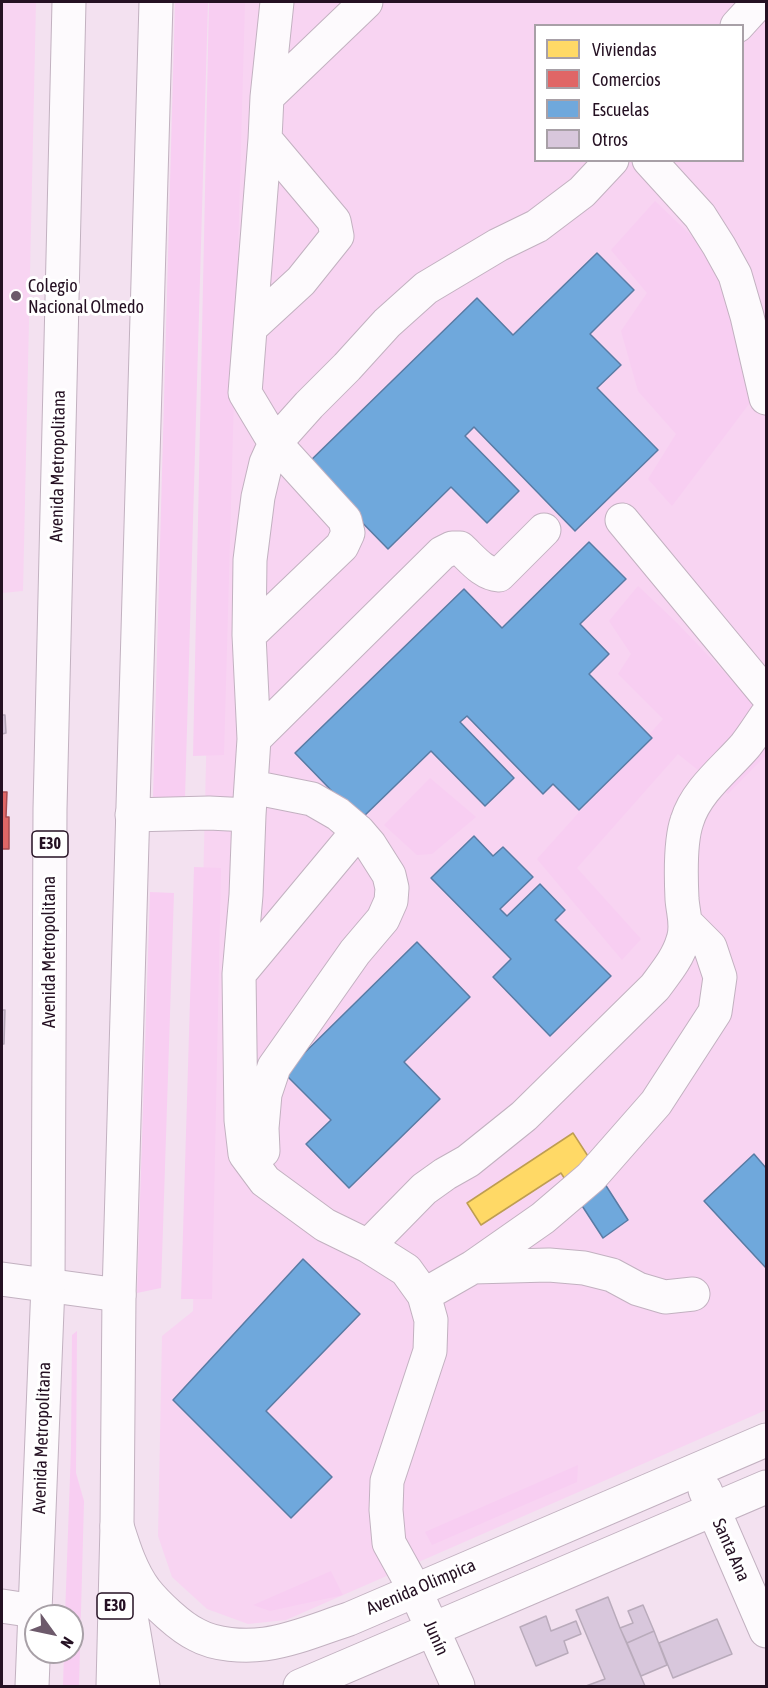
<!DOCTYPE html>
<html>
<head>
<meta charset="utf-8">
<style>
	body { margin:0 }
	#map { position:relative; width:768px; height:1688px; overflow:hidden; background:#f3e1f0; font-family:"Asap Condensed",sans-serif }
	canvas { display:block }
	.frame { position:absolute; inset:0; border:3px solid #251123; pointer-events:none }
	.legend { position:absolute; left:534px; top:24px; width:210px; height:138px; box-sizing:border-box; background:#fff; border:2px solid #a8a0a7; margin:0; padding:8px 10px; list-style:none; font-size:18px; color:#251123 }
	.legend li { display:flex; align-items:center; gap:12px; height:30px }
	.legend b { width:30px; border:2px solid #a8a0a7 }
	.north { position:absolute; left:24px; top:1604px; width:60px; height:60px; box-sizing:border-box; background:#fff; border:2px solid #a8a0a7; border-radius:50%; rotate:123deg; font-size:16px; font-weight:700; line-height:24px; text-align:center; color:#251123 }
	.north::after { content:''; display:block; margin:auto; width:21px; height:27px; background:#6d5a6b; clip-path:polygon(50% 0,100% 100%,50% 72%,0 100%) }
</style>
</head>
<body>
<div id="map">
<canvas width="768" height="1688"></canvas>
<div class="frame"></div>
<ul class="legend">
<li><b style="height:16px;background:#ffd966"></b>Viviendas</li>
<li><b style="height:16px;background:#e06666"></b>Comercios</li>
<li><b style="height:16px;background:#6fa8dc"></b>Escuelas</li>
<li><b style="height:16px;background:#d8c7dc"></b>Otros</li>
</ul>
<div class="north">N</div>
</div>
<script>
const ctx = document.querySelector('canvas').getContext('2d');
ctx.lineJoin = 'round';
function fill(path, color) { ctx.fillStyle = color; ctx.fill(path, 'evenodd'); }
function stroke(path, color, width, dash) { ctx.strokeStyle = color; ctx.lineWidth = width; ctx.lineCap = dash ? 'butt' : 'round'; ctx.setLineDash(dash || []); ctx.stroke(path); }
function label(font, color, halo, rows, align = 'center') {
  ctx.font = font + ' "Asap Condensed",sans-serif'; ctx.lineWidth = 6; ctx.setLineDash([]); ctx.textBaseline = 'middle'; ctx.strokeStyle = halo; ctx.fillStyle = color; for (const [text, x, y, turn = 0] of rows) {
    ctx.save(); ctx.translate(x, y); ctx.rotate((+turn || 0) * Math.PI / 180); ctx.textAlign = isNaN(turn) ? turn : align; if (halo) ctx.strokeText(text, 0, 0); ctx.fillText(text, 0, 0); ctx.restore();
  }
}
const built = new Path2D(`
	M2,2H36L23,591L2,593Z
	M224,2H766V1410L286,1620L248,1624L207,1609L172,1577L158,1536L162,1336L193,1311ZM536,26H742V160H536Z`);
const green = new Path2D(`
	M175,2H208L185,798L153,797Z
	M209,2H245L224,755L193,756Z
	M655,201L725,268L755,396L672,506L648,479L676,434L638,391L621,331L647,293L611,250Z
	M638,586L677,623L766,716V755L728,794L678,754L577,868L641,939L622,960L537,859L663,719L618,674L631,654L609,621Z
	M430,778L476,817L432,854L417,855L384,825Z
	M194,867L221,868L212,1299H181Z
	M150,892L174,893L161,1288L137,1293Z
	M77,1331L76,1473L84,1501L79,1686H63L64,1652H72V1616H65L71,1448L72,1335Z
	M578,1465L577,1482L432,1545L425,1532Z
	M331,1571L343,1595L270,1611L253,1605Z`);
const homes = new Path2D(`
	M573,1133L595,1167L568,1184L561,1173L481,1225L467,1203Z`);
const shops = new Path2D(`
	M2,792H7L6,817H9V849H2Z`);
const schools = new Path2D(`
	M597,253L634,290L590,334L621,365L597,388L658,450L575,531L474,427L465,436L519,491L487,523L451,487L388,549L306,465L477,298L513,335Z
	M589,542L626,579L580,624L609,654L589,674L652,738L579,810L553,784L543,794L467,716L460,722L514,778L485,806L431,751L360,820L295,753L464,589L502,628Z
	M474,836L493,856L503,847L533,877L500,909L507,916L540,884L565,910L555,920L611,976L550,1036L493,977L511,959L431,878Z
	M417,942L470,997L404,1062L440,1099L349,1188L306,1144L331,1120L284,1073Z
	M754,1154L766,1168V1268L704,1201Z
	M603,1181L628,1220L603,1238L577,1198Z
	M303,1259L360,1314L266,1411L332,1477L291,1518L173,1400Z`);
const building = new Path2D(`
	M2,715H5L6,733L2,734Z
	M2,1010H5L4,1044H2Z
	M608,1597L620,1628L645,1686H586L605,1679L576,1610Z
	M643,1605L654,1631L627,1643L620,1628L633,1623L628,1611Z
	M546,1616L551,1631L576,1621L581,1634L564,1641L568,1653L536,1666L520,1627Z
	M717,1619L732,1654L673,1678L659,1643Z
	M654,1631L667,1665L641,1676L627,1643Z`);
const minor = new Path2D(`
	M737,26L759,2
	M267,97L366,2
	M649,160L700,216L719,246L735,275L747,316L766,398
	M251,327L301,281L337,236L334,221L265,139
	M622,520L766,694
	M249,635L342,546L348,533L345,520L275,443L245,393L265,139L267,97L277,2
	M254,739L442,553L452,548H460C472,559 483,574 499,575L544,530
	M252,787L312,799L338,814L358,831L370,845L389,875L392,888L391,901L383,919L355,952L274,1067L265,1094L262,1128L263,1151
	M132,815L209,813L249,815L246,895L239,974L241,1120L245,1154L265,1181L325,1225L368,1246L406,1270L424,1295L431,1320L430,1351L387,1481L386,1510L389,1543L415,1590L458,1686
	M249,815L254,739L249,635L250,560L258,497L266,463L275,443L309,405L347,367L387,323L426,288L498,245L537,226L582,192L612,160
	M239,974L358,831
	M368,1246L424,1189L445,1174L468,1161L524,1116L655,987C666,972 678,958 683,940C688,926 683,913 682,899C681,878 680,841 687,821C696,791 725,769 745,746C753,736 759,726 766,716
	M473,1267L549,1265L584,1268L612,1275L638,1289L665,1297L693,1294
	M2,1279L119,1295
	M424,1295L473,1267L543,1218L591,1177L656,1103L715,1012L720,977L710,947L686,923
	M705,1490L766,1631
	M117,1526C124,1548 131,1571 145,1590C156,1604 180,1627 197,1635C215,1645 244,1647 265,1644C294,1640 321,1628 349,1619L766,1440
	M124,1575L143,1686
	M2,1606L35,1611
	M300,1686L766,1487`);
const highway = new Path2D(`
	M32,1686L48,1285L50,809L69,2
	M113,1686L117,1525L119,1295L156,2`);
const markers = [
	[16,296,6,"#6d5a6b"]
];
const shields = [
	[50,844,36],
	[115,1606,36]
];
const shieldNames = [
	["E30",50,844],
	["E30",115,1606]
];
const poiNames = [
	["Colegio",28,286],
	["Nacional Olmedo",28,307]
];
const streetNames = [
	["Avenida Metropolitana",58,466,-89],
	["Avenida Metropolitana",49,952,-90],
	["Avenida Metropolitana",42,1438,-88],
	["Santa Ana",731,1550,66],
	["Avenida Olimpica",421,1587,-23],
	["Junín",436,1638,66]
];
fill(built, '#f8d4f2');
fill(green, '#f8cef2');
fill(homes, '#ffd966');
stroke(homes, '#be9d52', 1.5);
fill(shops, '#e06666');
stroke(shops, '#a84c52', 1.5);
fill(schools, '#6fa8dc');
stroke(schools, '#597ba4', 1.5);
fill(building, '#d8c7dc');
stroke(building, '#b9abbb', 1.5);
stroke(minor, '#c2b1c0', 35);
stroke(highway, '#c2b1c0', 35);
stroke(minor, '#fdfafd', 33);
stroke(highway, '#fdfafd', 33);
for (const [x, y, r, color] of markers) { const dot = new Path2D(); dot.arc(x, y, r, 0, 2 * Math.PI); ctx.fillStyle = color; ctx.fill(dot); stroke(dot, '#fff', 2); }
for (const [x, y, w] of shields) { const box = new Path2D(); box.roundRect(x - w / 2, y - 13, w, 26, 4.5); ctx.fillStyle = '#fff'; ctx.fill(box); stroke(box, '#251123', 1.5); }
label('bold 16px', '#251123', null, shieldNames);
label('18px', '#251123', '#fff', poiNames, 'left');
label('18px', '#251123', '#fff', streetNames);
</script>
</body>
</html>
